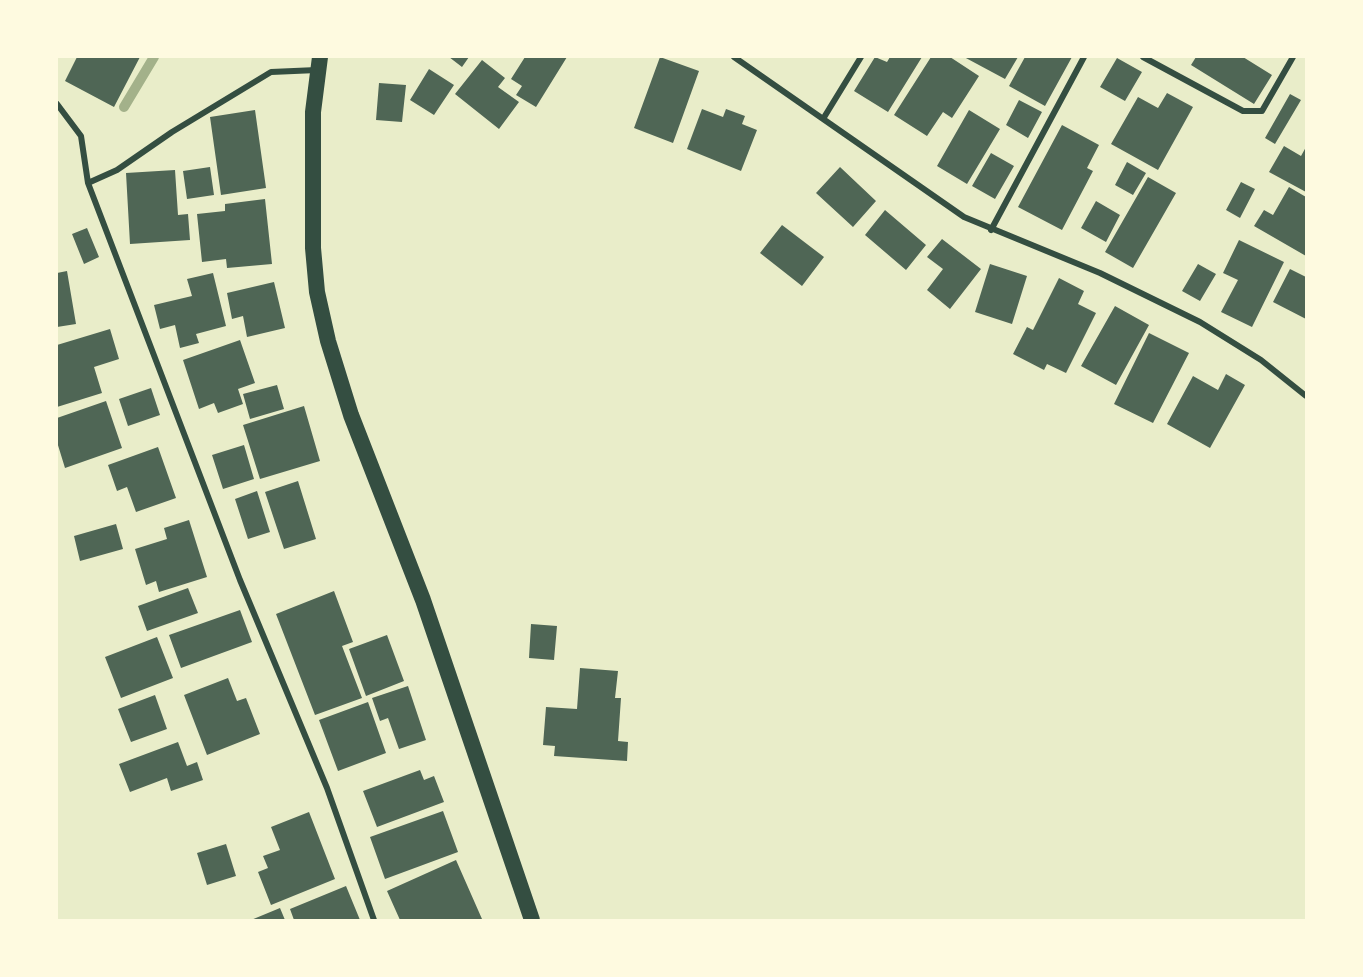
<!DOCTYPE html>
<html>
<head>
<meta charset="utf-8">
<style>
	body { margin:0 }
	#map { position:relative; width:1363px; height:977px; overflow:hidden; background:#e9edc9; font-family:Mulish,sans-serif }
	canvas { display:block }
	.frame { position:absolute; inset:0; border:58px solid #fefae0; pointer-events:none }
</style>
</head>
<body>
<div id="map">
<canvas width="1363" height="977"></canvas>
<div class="frame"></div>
</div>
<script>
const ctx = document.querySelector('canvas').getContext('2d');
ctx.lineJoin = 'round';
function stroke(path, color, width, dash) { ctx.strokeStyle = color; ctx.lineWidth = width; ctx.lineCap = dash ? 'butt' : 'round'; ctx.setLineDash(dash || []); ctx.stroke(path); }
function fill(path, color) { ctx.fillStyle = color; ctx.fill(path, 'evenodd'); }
const stream = new Path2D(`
	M124,107L154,57`);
const building = new Path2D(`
	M77,57H140L114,107L65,81Z
	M449,57H469L462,67Z
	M525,57H567L536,107L516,95L522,86L511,79Z
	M660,57L699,71L673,143L634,128Z
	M875,57L887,62L890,57H922L888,112L854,91Z
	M931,57H950L979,76L952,118L943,112L927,136L894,115Z
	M964,57H1018L1005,79Z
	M1025,57H1072L1045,106L1009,86Z
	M1196,57H1243L1272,75L1254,104L1191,65Z
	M1117,58L1142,72L1125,101L1100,87Z
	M482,60L505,78L498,87L519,102L499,129L455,94Z
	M429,69L454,85L434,115L410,100Z
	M379,83L406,85L402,122L376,120Z
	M1167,93L1193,107L1158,170L1111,144L1138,97L1158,108Z
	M1290,94L1301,100L1275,144L1265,138Z
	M1019,100L1042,112L1028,138L1006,125Z
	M702,109L723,117L726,109L745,116L742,124L757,130L741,171L687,149Z
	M255,110L266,188L221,195L210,117Z
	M969,110L1000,129L967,184L937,166Z
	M1062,125L1099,145L1087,168L1093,171L1062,230L1018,207Z
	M1284,146L1301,156L1306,147V192L1269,172Z
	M991,153L1014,166L995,199L972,186Z
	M1127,162L1146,173L1133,195L1115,185Z
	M210,167L214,195L187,199L183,171Z
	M840,167L876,201L853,227L816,193Z
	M175,170L178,215L188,214L190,240L130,244L126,173Z
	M1148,177L1176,193L1133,268L1105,252Z
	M1241,182L1255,189L1240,218L1226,210Z
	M1289,187L1306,197V256L1254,226L1264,210L1273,215Z
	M265,199L272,264L227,268L226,259L202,262L197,214L225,211V204Z
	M1096,201L1120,215L1106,242L1081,228Z
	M885,210L926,245L906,270L865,235Z
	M782,225L824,257L802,286L760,253Z
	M87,228L99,257L84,264L72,234Z
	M942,239L981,269L950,309L927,290L943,269L927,257Z
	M1239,240L1284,262L1252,327L1221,312L1238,280L1223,273Z
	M990,264L1027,276L1012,324L975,312Z
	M1198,264L1216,274L1200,301L1182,291Z
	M1290,269L1306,277V319L1273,302Z
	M67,271L76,324L57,327V273Z
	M213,273L226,326L196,334L199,343L180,348L175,325L160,329L154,305L192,296L187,279Z
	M1059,278L1084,291L1078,304L1096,313L1066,373L1047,364L1044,370L1013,354L1027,327L1033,330Z
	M274,282L285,328L247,337L243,316L232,319L227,293Z
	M1115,306L1149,325L1116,385L1081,366Z
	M110,329L119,359L94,367L102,393L57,407V345Z
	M1149,333L1189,353L1153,423L1114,404Z
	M240,340L255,383L238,389L243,404L218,413L214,403L199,409L183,360Z
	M1226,374L1245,385L1210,448L1167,424L1193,376L1218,390Z
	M277,385L284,409L250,419L243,394Z
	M151,388L160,415L128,426L119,399Z
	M106,401L122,448L65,468L57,442V418Z
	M304,406L320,461L260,479L243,425Z
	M244,445L254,479L223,489L212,455Z
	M158,447L176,498L136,512L127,487L117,491L108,465Z
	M298,481L316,539L284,549L265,492Z
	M257,491L270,532L248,539L235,499Z
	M189,520L207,577L159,592L156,581L146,585L135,549L167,539L164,528Z
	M116,524L123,549L80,561L74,536Z
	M188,588L198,613L147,631L138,606Z
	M334,591L353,642L342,646L362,698L315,715L276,614Z
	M240,610L252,642L181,668L169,635Z
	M531,624L557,626L554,660L529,658Z
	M387,635L404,681L366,696L349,649Z
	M157,637L173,678L121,698L105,657Z
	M580,668L618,671L615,698H621L618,741L628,742L627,761L554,756L555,746L543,745L546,707L577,709Z
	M228,678L237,701L246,698L260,734L207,755L184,695Z
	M408,686L426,740L399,749L388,718L380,721L372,698Z
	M155,695L167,729L131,742L118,709Z
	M368,702L386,753L338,771L319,720Z
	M178,742L187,766L197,762L203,780L171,791L167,778L130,792L119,764Z
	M420,770L424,780L434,776L444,802L377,827L363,791Z
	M443,811L458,852L385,879L370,837Z
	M309,812L335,879L271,905L258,872L268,868L263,856L280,850L271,827Z
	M226,844L236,876L207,885L197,853Z
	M456,860L482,919L400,920L387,891Z
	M346,886L360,920H294L290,909Z
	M280,908L285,920H251Z`);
const minor = new Path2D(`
	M734,57L964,217L1100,273L1200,322L1261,360L1306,396
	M1143,57L1243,111H1262L1293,57
	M57,104L81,136L88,183L240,580L327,788L374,920
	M823,119L861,57
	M88,183L117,170L172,132L271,72L317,70
	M991,230L1084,57`);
const trunk = new Path2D(`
	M320,57L313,112V248L317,292L328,341L351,415L423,600L532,920`);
stroke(stream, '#a3b18a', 10);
fill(building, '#4f6655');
stroke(minor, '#344e41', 6);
stroke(trunk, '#344e41', 16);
</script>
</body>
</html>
